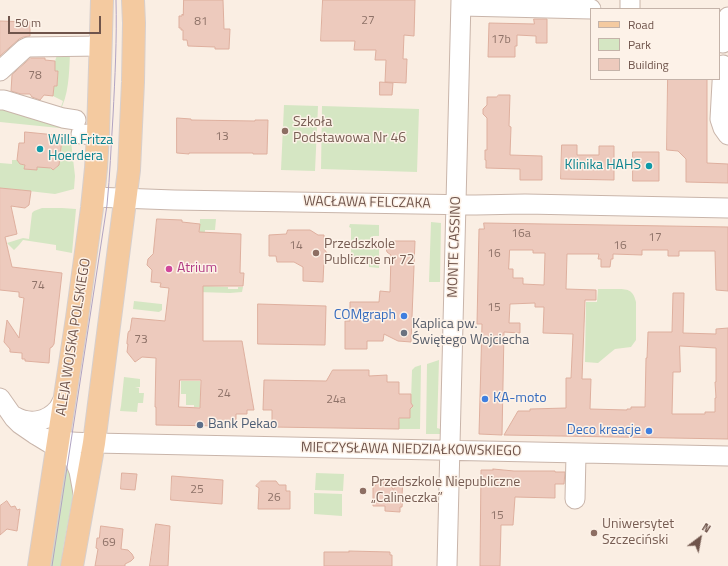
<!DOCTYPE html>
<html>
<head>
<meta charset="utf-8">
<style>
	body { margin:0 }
	#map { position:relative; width:728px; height:566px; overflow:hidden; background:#faeee3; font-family:"Titillium Web",sans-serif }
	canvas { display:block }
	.legend { position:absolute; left:590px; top:8px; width:130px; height:72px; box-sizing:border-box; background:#fdf2e8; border:1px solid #c4b3a9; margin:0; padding:5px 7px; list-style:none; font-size:12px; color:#6f544b }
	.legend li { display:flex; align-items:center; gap:8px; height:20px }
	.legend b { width:20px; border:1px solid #c4b3a9 }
	.north { position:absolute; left:680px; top:518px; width:40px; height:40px; -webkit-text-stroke:3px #fdf2e8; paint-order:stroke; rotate:32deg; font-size:11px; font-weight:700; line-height:16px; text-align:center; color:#6f544b }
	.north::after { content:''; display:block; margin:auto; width:14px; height:18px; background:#6f544b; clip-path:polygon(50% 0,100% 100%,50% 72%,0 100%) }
	.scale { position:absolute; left:8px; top:16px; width:93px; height:18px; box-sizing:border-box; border:2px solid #6f544b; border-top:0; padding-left:5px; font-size:12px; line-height:14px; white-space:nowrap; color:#6f544b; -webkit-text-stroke:3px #fdf2e8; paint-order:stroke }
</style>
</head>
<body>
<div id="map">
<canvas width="728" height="566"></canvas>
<ul class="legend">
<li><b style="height:5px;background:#f4caa0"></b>Road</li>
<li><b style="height:11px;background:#d5e6c3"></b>Park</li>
<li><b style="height:11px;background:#edcabd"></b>Building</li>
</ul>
<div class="north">N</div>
<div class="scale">50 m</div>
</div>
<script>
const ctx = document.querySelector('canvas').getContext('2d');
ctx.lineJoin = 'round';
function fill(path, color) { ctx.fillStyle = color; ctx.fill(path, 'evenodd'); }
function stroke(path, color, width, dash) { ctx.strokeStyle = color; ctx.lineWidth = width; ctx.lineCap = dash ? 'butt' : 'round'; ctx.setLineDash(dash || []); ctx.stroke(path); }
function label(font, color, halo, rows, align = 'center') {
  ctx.font = font + ' "Titillium Web",sans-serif'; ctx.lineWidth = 3; ctx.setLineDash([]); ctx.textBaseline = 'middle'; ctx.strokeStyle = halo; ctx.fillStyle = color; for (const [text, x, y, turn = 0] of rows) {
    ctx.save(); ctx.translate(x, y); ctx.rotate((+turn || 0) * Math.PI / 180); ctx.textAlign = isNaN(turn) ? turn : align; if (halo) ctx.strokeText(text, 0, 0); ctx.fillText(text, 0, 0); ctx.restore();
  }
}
const green = new Path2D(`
	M70,54C69,74 69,95 59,113L63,101L53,96L54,86L57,85L58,72L55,71V61L57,55Z
	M284,105L318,106L315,171L281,170Z
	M322,106L419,109L417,172L321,169Z
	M0,109L67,123L69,129L0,122Z
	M62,140L71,141L75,176L74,189L55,194L11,189L0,195V163L12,164V160H17L20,164L25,165L24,168C33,167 46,164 53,170L57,167L56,165L61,152Z
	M42,208H62L76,209L72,253L56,250V245L23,240L19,245L14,250L7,243L23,238L29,239L32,213L34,211Z
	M200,219H216L215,230H205L204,286L228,287V289H238V287H243L242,292L230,293L198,292Z
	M431,222L441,223L440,282H429Z
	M350,224L379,225V236H373L372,249H379V268L369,267V262H360V257H351V228L349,227Z
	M598,289C604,289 610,289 616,289C627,289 633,289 636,302V340L631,347L615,349L610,353L598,363L585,362L586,302H597Z
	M134,301L161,304H162V310L159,312L133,309Z
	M439,360L437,428L444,430V434H426L427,364Z
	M421,365L420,429H388L395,428L399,423L400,416L411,401L412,370L415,367Z
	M124,377L140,379V387H135L139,388V393H144L143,403H138L137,412L120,411L121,406H123H121Z
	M181,381H200V407H194V405H186V394H181Z
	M66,465H68L76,479L63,549L61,566H46L62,466Z
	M316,473L344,474L343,491L315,490Z
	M314,493L342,494V516L314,514Z`);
const building = new Path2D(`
	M184,0H223L224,29H230L229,49H215V47L188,46L187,40H183V30H181V28H179V16H182V14L183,15Z
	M323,0H415L414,36L404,35L403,59H407L406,83L385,82L386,60H375L376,50H354L355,41H321Z
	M534,19H547V43H536V36L517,35V46H515V57H488L489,23L534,24Z
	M0,21L30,22V36L23,37L19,39L0,56Z
	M31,58H45V60L55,61V71H58L57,86H54L53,96L44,95L40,100L32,97L30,94H21L11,91L12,75Z
	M668,79H707V163L728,164V183L686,182V159L678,151L667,150Z
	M380,82L393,83L392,95H380Z
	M499,95H510L509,126L511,127L510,155L542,156V180H520V169L486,168V160H485V150H487V118L483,114V109L487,105V97H496Z
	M177,118L191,119V120L255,121V120H268L267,154H253V153H189V154L177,153Z
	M25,132L56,135V139H62L59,165L53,170L51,168L37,167V170L24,169L25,165L20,164L17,160L19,143H24Z
	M562,145H577V155H599V146H614V180L561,179Z
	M633,152H659V181H633Z
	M0,188L31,191L29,205L25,208L11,206L17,234L5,237L12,267L62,273L54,344L52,347L50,348L49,363L25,361V359H22V353L10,352V349L4,342L7,320L19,338L24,298L19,297V292L0,290Z
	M157,219L182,220V222L200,224L199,232L241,234L240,273H244L243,286H203V341H242L254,410H247V414H236V421L224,420V426L156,425V407H155L156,358L142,357L135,362L127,352L128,344H127V342L128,333L129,331H130L132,318L165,321L169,288L160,287L161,283L151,282L152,270L147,265L148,259L153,254ZM180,380H201L200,408L179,407Z
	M484,223L728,227V291L716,290L715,251H679V256H668V250H642V255L613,254V259H611L610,267H601V259H598L599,254H567L566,289L596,290V300H585L582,379H591L590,409L627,410V409H631V407H645L646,358H647L648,332H672L673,293H684L683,333L716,334V329L728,328V439L504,435L518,411H530V409L566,408V378H571L573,334L543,333L544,307H535V303L510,304L509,323H520V333L504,332L502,435L479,434L482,324H477L479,229H484ZM510,250H533V253H545L544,285L523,284V278H513V269H509ZM680,346L716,348V382H715L716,398H715V412H705V414H672L673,372H680Z
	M288,230H310L318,235H324V249L327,253V257L324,260L323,282L303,281V267L294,262H277L276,256H269V235L286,234Z
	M389,241H415L411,342L398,341L384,334L383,341H367V349H345V321H350V302H379L380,291L390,292L391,255L387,252L386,248V245Z
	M258,304L326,306L325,345L258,344Z
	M333,370H369V376L387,375V382H399V394H411V403L413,406L410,409V418H399V429L272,427V410H263L264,380L326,381Z
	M493,469L514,471H555V472H565L564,484H555V498L515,497L513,525H501L500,566H480L481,470H493Z
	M122,473L137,474L135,490L121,489Z
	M172,476L223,480L222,504L171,500Z
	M403,479L402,496H403L402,507H400V512L385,511V506H373V488L379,481H387L393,489Z
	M261,481H276L279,485H286V491H290V509H258L259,488L256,486Z
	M7,501L11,507L15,506L17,510L20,509L17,531L7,529L0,535V506Z
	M156,524L170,526L168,566H150Z
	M101,526L123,529L121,549L128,550L132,554L134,558L131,561L125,564V566H95L98,549L96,548L97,538H99Z
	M349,551L390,552V555H392V566H324V552H349Z`);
const minor = new Path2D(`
	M461,6L591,9
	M630,9V0
	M723,43L724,27L728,17
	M723,65L720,119L723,128L728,135
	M0,71L24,49L28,47L101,46
	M0,100H4L63,118L76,120
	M81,134L98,135
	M93,197L174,200L476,205L525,204L728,208
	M0,398L14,418L20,424L36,435L69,455L74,459L79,471L83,493
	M14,416C29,425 47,422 58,409C61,405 63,399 66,395
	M36,435C54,443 75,442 94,443L728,456
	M575,499L576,454
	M447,566L461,0`);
const major = new Path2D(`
	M39,566L77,318L92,208L96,168L98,135L102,0
	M72,566L94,443L129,170L133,82L134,23L133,0`);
const tram = new Path2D(`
	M52,566L107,205C110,175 111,146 113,116C115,77 117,39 116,0`);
const markers = [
	[285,131,4,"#8d6e63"],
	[40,149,4,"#0f9aa8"],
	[649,166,4,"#0f9aa8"],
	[316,253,4,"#8d6e63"],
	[169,269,4,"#d1479c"],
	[404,316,4,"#3f7fe0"],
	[404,333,4,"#6b7280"],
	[485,399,4,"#3f7fe0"],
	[200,425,4,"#5c6f8a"],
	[649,431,4,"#3f7fe0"],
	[363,491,4,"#8d6e63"],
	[594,533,4,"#8d6e63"]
];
const numberNames = [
	["27",368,21],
	["81",201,22],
	["17b",501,40],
	["78",35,76],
	["13",222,137],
	["16a",521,234],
	["17",655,238],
	["14",296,246],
	["16",620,246],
	["16",494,254],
	["74",38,286],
	["15",494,308],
	["73",141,340],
	["24",224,394],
	["24a",336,400],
	["25",197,490],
	["26",274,498],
	["15",497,516],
	["69",109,543]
];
const educationNames = [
	["Szkoła",293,123],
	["Podstawowa Nr 46",293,139],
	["Przedszkole",324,245],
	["Publiczne nr 72",324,261],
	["Przedszkole Niepubliczne",371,483],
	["„Calineczka”",371,499],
	["Uniwersytet",602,525],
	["Szczeciński",602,541]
];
const cultureNames = [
	["Willa Fritza",48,141],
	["Hoerdera",48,157],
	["Klinika HAHS",641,166,"right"]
];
const streetNames = [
	["WACŁAWA FELCZAKA",367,203,1],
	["MONTE CASSINO",455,247,-88],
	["ALEJA WOJSKA POLSKIEGO",74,337,-81],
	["MIECZYSŁAWA NIEDZIAŁKOWSKIEGO",411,450,1]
];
const hotelNames = [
	["Atrium",177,269]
];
const shopNames = [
	["COMgraph",396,316],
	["KA-moto",493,399,"left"],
	["Deco kreacje",641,431]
];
const worshipNames = [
	["Kaplica pw.",412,325],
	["Świętego Wojciecha",412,341]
];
const serviceNames = [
	["Bank Pekao",208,425]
];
fill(green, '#d5e6c3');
fill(building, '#edcabd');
stroke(building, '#deaf9e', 1);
stroke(minor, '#c9b5aa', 21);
stroke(major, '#d7cfcd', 24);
stroke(minor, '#fff', 19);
stroke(major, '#f4caa0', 22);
stroke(tram, '#b0a3c2', 1);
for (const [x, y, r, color] of markers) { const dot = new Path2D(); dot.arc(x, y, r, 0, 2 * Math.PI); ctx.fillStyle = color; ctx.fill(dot); stroke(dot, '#fdf2e8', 1.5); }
label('12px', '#8e7268', null, numberNames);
label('14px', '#785e54', '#fdf2e8', educationNames, 'left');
label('14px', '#0d838f', '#fdf2e8', cultureNames, 'left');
label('14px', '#6f544b', '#fdf2e8', streetNames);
label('14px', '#b23c85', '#fdf2e8', hotelNames, 'left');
label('14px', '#366cbe', '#fdf2e8', shopNames, 'right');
label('14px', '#5b616d', '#fdf2e8', worshipNames, 'left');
label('14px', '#4e5e75', '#fdf2e8', serviceNames, 'left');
</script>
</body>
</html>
